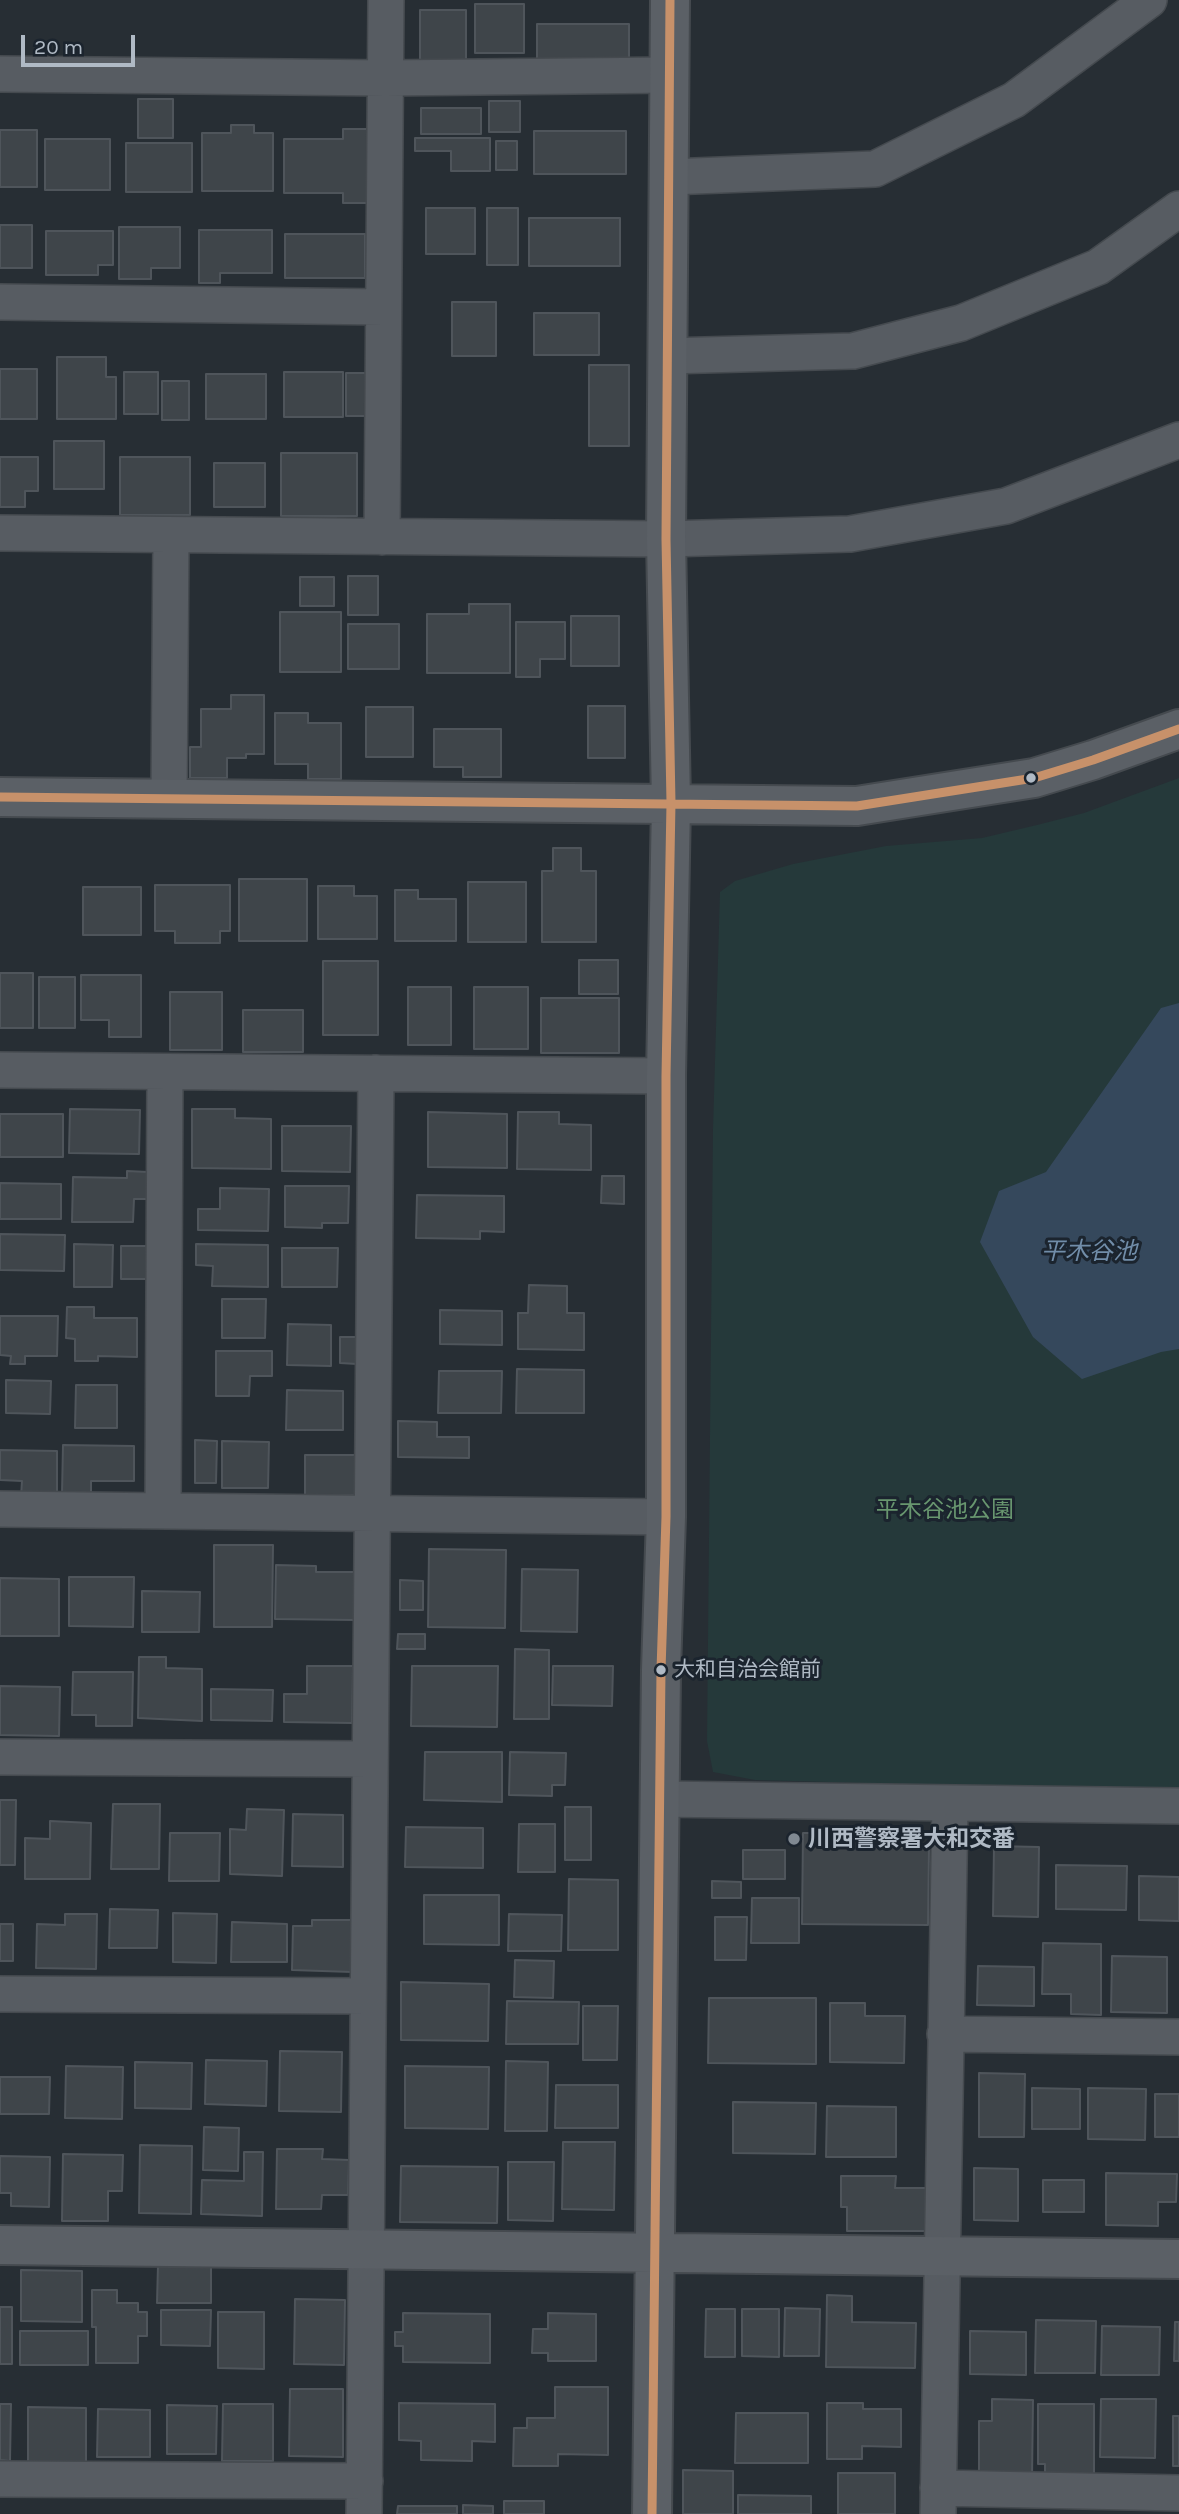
<!DOCTYPE html>
<html>
<head>
<meta charset="utf-8">
<style>
	body { margin:0 }
	#map { position:relative; width:1179px; height:2514px; overflow:hidden; background:#272e34; font-family:Karla,sans-serif }
	canvas { display:block }
	.scale { position:absolute; left:21px; top:35px; width:114px; height:32px; box-sizing:border-box; border:4px solid #b0bac5; border-top:0; padding-left:9px; font-size:21px; line-height:24px; white-space:nowrap; color:#b0bac5; -webkit-text-stroke:5px #1b242e; paint-order:stroke }
</style>
</head>
<body>
<div id="map">
<canvas width="1179" height="2514"></canvas>
<div class="scale">20 m</div>
</div>
<script>
const ctx = document.querySelector('canvas').getContext('2d');
ctx.lineJoin = 'round';
function fill(path, color) { ctx.fillStyle = color; ctx.fill(path, 'evenodd'); }
function stroke(path, color, width, dash) { ctx.strokeStyle = color; ctx.lineWidth = width; ctx.lineCap = dash ? 'butt' : 'round'; ctx.setLineDash(dash || []); ctx.stroke(path); }
function label(font, color, halo, rows, align = 'center') {
  ctx.font = font + ' Karla,"Noto Sans JP",sans-serif'; ctx.lineWidth = 6; ctx.setLineDash([]); ctx.textBaseline = 'middle'; ctx.strokeStyle = halo; ctx.fillStyle = color; for (const [text, x, y, turn = 0] of rows) {
    ctx.save(); ctx.translate(x, y); ctx.rotate((+turn || 0) * Math.PI / 180); ctx.textAlign = isNaN(turn) ? turn : align; if (halo) ctx.strokeText(text, 0, 0); ctx.fillText(text, 0, 0); ctx.restore();
  }
}
const green = new Path2D(`
	M1179,778V1788L1012,1787L755,1780L713,1772L707,1741L713,1129L720,892L735,881L793,864L886,846L982,838L1037,825L1084,813Z`);
const water = new Path2D(`
	M1179,1003V1349L1161,1352L1082,1379L1033,1337L980,1242L999,1191L1046,1172L1161,1008Z`);
const building = new Path2D(`
	M475,4H524V53H475Z
	M420,10H466V63H420Z
	M537,24H629V66H537Z
	M138,99H173V138H138Z
	M489,101H520V132H489Z
	M421,108H481V134H421Z
	M231,125H254V133H273V191H202V133H231Z
	M343,129H373V203H343V193H284V139H343Z
	M0,130H37V187H0Z
	M534,131H626V174H534Z
	M415,138H490V171H451V151H415Z
	M45,139H110V190H45Z
	M496,141H517V170H496Z
	M126,143H192V192H126Z
	M426,208H475V254H426Z
	M487,208H518V265H487Z
	M529,218H620V266H529Z
	M0,225H32V268H0Z
	M119,227H180V268H151V279H119Z
	M199,230H272V273H220V283H199Z
	M46,231H113V265H98V275H46Z
	M285,234H365V278H285Z
	M452,302H496V356H452Z
	M534,313H599V355H534Z
	M57,357H106V377H116V419H57Z
	M589,365H629V446H589Z
	M0,369H37V419H0Z
	M124,372H158V414H124Z
	M284,372H343V417H284Z
	M346,373H369V416H346Z
	M206,374H266V419H206Z
	M162,381H189V420H162Z
	M54,441H104V489H54Z
	M281,453H357V516H281Z
	M0,457H38V491H25V507H0Z
	M120,457H190V515H120Z
	M214,463H265V507H214Z
	M348,576H378V615H348Z
	M300,577H334V606H300Z
	M469,604H510V673H427V614H469Z
	M280,612H341V672H280Z
	M571,616H619V666H571Z
	M516,622H565V659H540V677H516Z
	M348,624H399V669H348Z
	M231,695H264V754H246V758H227V778H190V747H201V709H231Z
	M588,706H625V758H588Z
	M366,707H413V757H366Z
	M275,713H308V723H341V779H308V764H275Z
	M434,729H501V777H463V767H434Z
	M553,848H581V871H596V942H542V871H553Z
	M239,879H307V941H239Z
	M468,882H526V942H468Z
	M155,885H230V931H220V943H175V931H155Z
	M318,886H354V896H377V939H318Z
	M83,887H141V935H83Z
	M395,890H418V899H456V941H395Z
	M579,960H618V994H579Z
	M323,961H378V1035H323Z
	M0,973H33V1028H0Z
	M81,975H141V1037H109V1020H81Z
	M39,977H75V1028H39Z
	M408,987H451V1045H408Z
	M474,987H528V1049H474Z
	M170,992H222V1050H170Z
	M541,998H619V1053H541Z
	M243,1010H303V1052H243Z
	M70,1109L140,1110L139,1154L69,1153Z
	M192,1109H235V1118L271,1119V1169L192,1168Z
	M428,1112L507,1114V1168L428,1167Z
	M518,1112H559V1124L591,1125V1170L517,1169Z
	M0,1114H63V1157H0Z
	M282,1126H351L350,1172L282,1171Z
	M127,1171L148,1172V1199H134L133,1222H72L73,1177L127,1178Z
	M602,1176H624V1204L601,1203Z
	M0,1183L61,1184V1219H0Z
	M285,1186H349L348,1223H322V1228L285,1227Z
	M220,1188L269,1189L268,1231L198,1230V1209H220Z
	M417,1195L504,1196V1232L480,1231V1239L416,1238Z
	M0,1234L65,1235L64,1271L0,1270Z
	M74,1244L113,1245L112,1287H74Z
	M196,1244L268,1245V1287L212,1286L213,1266L196,1265Z
	M121,1246H148L147,1279H121Z
	M282,1248H338L337,1287H282Z
	M529,1285L567,1286V1313H584V1350L518,1349V1313H528Z
	M222,1299H266L265,1338H222Z
	M67,1307H94V1318H137V1357L98,1356V1361H75V1339L66,1338Z
	M440,1310L502,1311V1345L440,1344Z
	M0,1316H58L57,1356H25V1364H10L11,1356L0,1355Z
	M288,1324L331,1325V1366L287,1365Z
	M340,1337H357V1364L340,1363Z
	M216,1351H272V1376H250L249,1396H216Z
	M517,1369L584,1370V1413H516Z
	M439,1371H502L501,1413H438Z
	M6,1380L51,1381L50,1414L6,1413Z
	M76,1385H117V1428H75Z
	M287,1390L343,1391V1430H286Z
	M398,1421L437,1422V1437H469V1458L398,1457Z
	M195,1440L217,1441L216,1483H195Z
	M222,1441L269,1442L268,1488H222Z
	M63,1445L134,1446V1481H91V1494H62Z
	M0,1450L57,1451V1497H21L22,1481L0,1480Z
	M305,1455H357V1495H305Z
	M214,1545H273L272,1627H214Z
	M429,1549L506,1550L505,1628L428,1627Z
	M276,1565L316,1566V1572H355V1620L275,1619Z
	M522,1569L578,1570L577,1632L521,1631Z
	M69,1577H134L133,1627L69,1626Z
	M0,1578L59,1579V1636H0Z
	M400,1580L423,1581V1610H400Z
	M142,1591L200,1592L199,1632H142Z
	M398,1634H425V1649H397Z
	M515,1649L549,1650V1719H514Z
	M139,1657H166V1668L202,1669V1721L138,1718Z
	M307,1666H353L352,1723L284,1722V1694H307Z
	M412,1666H498L497,1727L411,1726Z
	M553,1666H613L612,1706L552,1705Z
	M73,1672H133L132,1726H96V1715H72Z
	M0,1686L60,1687L59,1736L0,1735Z
	M211,1689L273,1690L272,1721L211,1720Z
	M425,1752H502V1802L424,1800Z
	M510,1752L566,1753L565,1785H552V1796L509,1795Z
	M0,1800H16L15,1865H0Z
	M113,1804H160L159,1869H111Z
	M565,1807H591V1860H565Z
	M247,1809L284,1810L282,1876L230,1874V1829L246,1830Z
	M293,1814L343,1815V1867L292,1866Z
	M50,1821L91,1823L90,1879H25V1838L50,1839Z
	M519,1824H555V1872H518Z
	M406,1827L483,1828V1868L405,1867Z
	M170,1833H220L219,1881H169Z
	M803,1833H865V1847L929,1848L928,1925L802,1924Z
	M994,1846L1039,1847L1038,1917L993,1916Z
	M743,1850H785V1879H743Z
	M1056,1865L1127,1866L1126,1910L1056,1909Z
	M1139,1876L1179,1877V1921L1139,1920Z
	M569,1879L618,1880V1950H568Z
	M712,1881L741,1882V1898H712Z
	M424,1895H499V1945L424,1944Z
	M752,1898H799V1943H751Z
	M110,1909L158,1910L157,1948H109Z
	M173,1913L217,1914L216,1963L173,1962Z
	M65,1914H97L96,1969L36,1968L37,1924L65,1925Z
	M509,1914L562,1915L561,1951H508Z
	M715,1917H747L746,1960H715Z
	M312,1920H353L352,1972L292,1970L293,1926H312Z
	M232,1922L287,1924V1962H231Z
	M0,1924H13V1961H0Z
	M1043,1943L1101,1944V2015L1071,2014V1994H1042Z
	M1112,1956L1167,1957V2013L1111,2012Z
	M515,1960L554,1961L553,1998L514,1997Z
	M978,1966L1034,1967V2006L977,2005Z
	M401,1982L489,1984L488,2041L401,2040Z
	M709,1998H816V2064L708,2063Z
	M507,2001L579,2002L578,2044H506Z
	M830,2003H865V2016H905L904,2063L830,2062Z
	M583,2006H618L617,2060H583Z
	M280,2051L342,2052L341,2112L279,2111Z
	M206,2060L267,2061L266,2106L205,2104Z
	M506,2061L548,2062L547,2131H505Z
	M135,2062L192,2063L191,2109L135,2108Z
	M66,2066L123,2067L122,2119L65,2118Z
	M405,2066L489,2067L488,2129L405,2128Z
	M979,2073L1025,2074L1024,2137H979Z
	M0,2077H50L49,2114H0Z
	M556,2085H618V2128H555Z
	M1032,2088L1080,2089V2129H1032Z
	M1088,2088L1146,2089L1145,2140L1088,2139Z
	M1155,2094H1179V2137H1155Z
	M733,2102L816,2103L815,2154L733,2153Z
	M827,2106L896,2107V2157H826Z
	M204,2127L239,2128L238,2171L203,2170Z
	M563,2142H615L614,2210L562,2209Z
	M140,2145L192,2146L191,2214L139,2213Z
	M277,2149H323L322,2159L349,2160L348,2195H322L321,2209H276Z
	M244,2152H263L262,2216L201,2214L202,2180L244,2181Z
	M63,2154L123,2155L122,2191H108V2221H62Z
	M0,2156L50,2157L49,2207L11,2206V2193H0Z
	M508,2162H554L553,2221L508,2220Z
	M401,2166L498,2167L497,2223L400,2222Z
	M974,2168L1018,2169V2221L974,2220Z
	M1106,2173L1177,2174L1176,2202H1158V2226L1106,2225Z
	M841,2176H896L895,2188H932V2231H847V2207H841Z
	M1043,2180H1084V2212H1043Z
	M158,2265L211,2266V2303H157Z
	M21,2270L82,2271V2322L21,2321Z
	M92,2290H117V2303H138V2312H147V2336H138V2363H96V2327H92Z
	M827,2295L852,2296V2322L916,2323L915,2368L826,2367Z
	M295,2299L345,2300L344,2365L294,2364Z
	M0,2307H12V2364H0Z
	M785,2308L820,2309L819,2356H784Z
	M706,2309H735V2357H705Z
	M742,2309H779V2357L742,2356Z
	M161,2310H211L210,2346L161,2345Z
	M218,2312H264V2369L218,2368Z
	M403,2313L490,2314V2363L403,2362V2346H395V2332H403Z
	M548,2313L596,2314V2361H548V2353H532L533,2329H548Z
	M1036,2320L1096,2321L1095,2373H1035Z
	M1175,2322H1179V2361H1174Z
	M1102,2326L1160,2327L1159,2375H1101Z
	M20,2331H88V2365H20Z
	M970,2331L1026,2332V2375L970,2374Z
	M555,2387H608V2455L558,2454V2466H513L514,2428H527V2418H555Z
	M290,2389H343V2457L289,2456Z
	M992,2399L1033,2400L1032,2478H979V2421H992Z
	M1101,2399H1156L1155,2458L1100,2457Z
	M399,2403L495,2404V2442L472,2441V2461L421,2460V2441L399,2440Z
	M827,2403H863V2409H901V2447L862,2446V2459H827Z
	M0,2404H11L10,2461L0,2460Z
	M223,2404H273V2461H222Z
	M1038,2404H1094V2475L1045,2474V2464H1038Z
	M167,2405L217,2406L216,2454H167Z
	M28,2407L86,2408V2463H28Z
	M98,2409L150,2410V2457H97Z
	M736,2413H808V2463H735Z
	M1173,2416H1179V2466H1173Z
	M683,2470L733,2471V2514H683Z
	M838,2473H895V2514H838Z
	M738,2495L811,2496V2514H738Z
	M504,2501H544V2514H504Z
	M463,2505L493,2506V2514H463Z
	M398,2506H457V2514H397Z`);
const street = new Path2D(`
	M0,74L386,78L670,75
	M669,177L875,169L1014,100L1149,0
	M0,302L383,307
	M667,356L853,351L961,323L1098,267L1179,209
	M0,533L666,539L850,534L1006,506L1179,440
	M382,537L386,0
	M169,798L171,535
	M0,1070L666,1076
	M0,1509L666,1517
	M163,1511L165,1072
	M0,1757L370,1759
	M659,1799L1179,1806
	M0,1994L368,1996
	M945,2034L1179,2037
	M0,2479L365,2481
	M938,2488L1179,2493
	M364,2514L376,1073
	M938,2514L950,1804`);
const secondary = new Path2D(`
	M0,797L857,806L1034,778L1093,760L1179,729
	M0,2245L1179,2259
	M652,2514L661,1670L666,1517V1076L671,803L666,539L670,0`);
const bus1 = new Path2D(`
	M0,797L857,806L1034,778L1093,760L1179,729
	M652,2514L661,1670L666,1517V1076L671,803L666,539L670,0`);
const markers = [
	[1031,778,6,"#b0bac5"],
	[661,1670,6,"#b0bac5"],
	[794,1839,7,"#808992"]
];
const busNames = [
	["大和自治会館前",674,1670]
];
const parkNames = [
	["平木谷池公園",945,1510]
];
const poiNames = [
	["川西警察署大和交番",808,1839]
];
const waterNames = [
	["平木谷池",1089,1252]
];
fill(green, '#25393a');
fill(water, '#35485c');
fill(building, '#3f454a');
stroke(building, '#4f555b', 2);
stroke(street, '#454a4f', 38);
stroke(secondary, '#454a4f', 42);
stroke(street, '#575c62', 35);
stroke(secondary, '#5b6066', 38);
stroke(bus1, '#c7916a', 9);
for (const [x, y, r, color] of markers) { const dot = new Path2D(); dot.arc(x, y, r, 0, 2 * Math.PI); ctx.fillStyle = color; ctx.fill(dot); stroke(dot, '#1b242e', 2.5); }
label('21px', '#b0bac5', '#1b242e', busNames, 'left');
label('23px', '#68966f', '#1b242e', parkNames);
label('bold 23px', '#b0bac5', '#1b242e', poiNames, 'left');
label('italic 24px', '#718da9', '#1b242e', waterNames);
</script>
</body>
</html>
